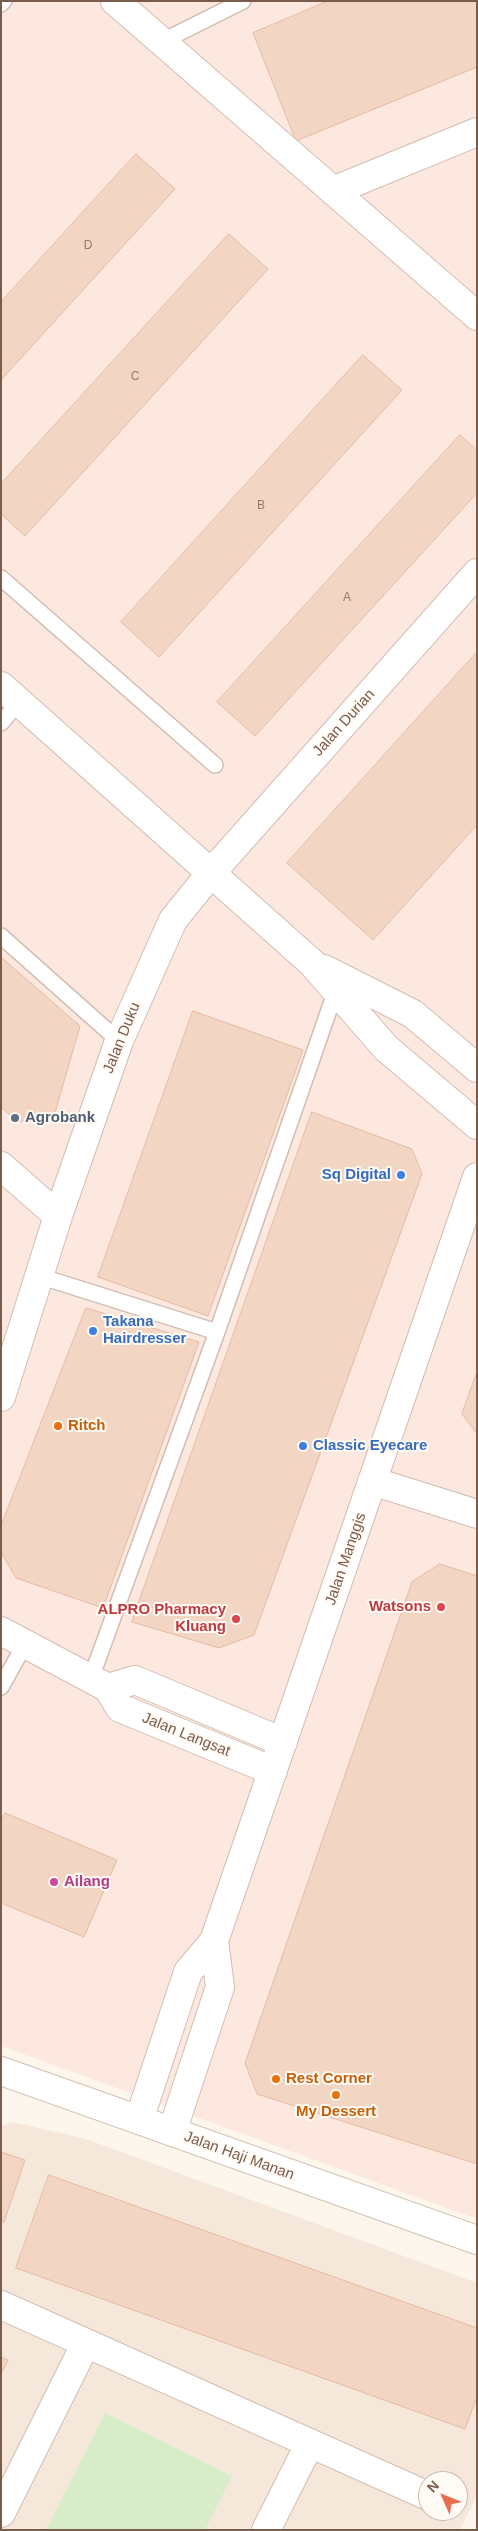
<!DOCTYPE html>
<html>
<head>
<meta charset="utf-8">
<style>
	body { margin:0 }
	#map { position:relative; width:478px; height:2531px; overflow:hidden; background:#fdf6ec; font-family:Arial,sans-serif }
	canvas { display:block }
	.frame { position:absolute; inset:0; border:2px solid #7a5c4d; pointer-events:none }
	.north { position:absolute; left:418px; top:2471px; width:50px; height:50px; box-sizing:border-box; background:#fffaf3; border:1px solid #cabbb1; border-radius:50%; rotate:314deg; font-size:14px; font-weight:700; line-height:20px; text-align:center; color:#7a5c4d }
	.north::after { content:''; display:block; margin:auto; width:18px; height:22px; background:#e76f51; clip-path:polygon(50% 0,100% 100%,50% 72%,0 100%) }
</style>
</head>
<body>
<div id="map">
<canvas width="478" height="2531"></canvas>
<div class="frame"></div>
<div class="north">N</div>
</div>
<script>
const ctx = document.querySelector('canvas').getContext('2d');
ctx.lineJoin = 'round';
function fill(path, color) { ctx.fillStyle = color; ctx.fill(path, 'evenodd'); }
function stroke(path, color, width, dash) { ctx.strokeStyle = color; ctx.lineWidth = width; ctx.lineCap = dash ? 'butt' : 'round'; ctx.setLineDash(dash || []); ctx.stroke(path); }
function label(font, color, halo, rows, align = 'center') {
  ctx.font = font + ' Arial,sans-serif'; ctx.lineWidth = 4; ctx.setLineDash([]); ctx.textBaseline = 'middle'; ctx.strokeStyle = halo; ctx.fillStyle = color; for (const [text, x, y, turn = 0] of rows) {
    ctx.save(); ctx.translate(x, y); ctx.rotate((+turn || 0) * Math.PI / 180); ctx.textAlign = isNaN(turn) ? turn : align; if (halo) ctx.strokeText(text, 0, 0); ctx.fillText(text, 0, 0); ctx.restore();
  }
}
const residential = new Path2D(`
	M13,2122L86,2139L477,2283V2495L460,2530H1V2126ZM428,2481H458V2511H428Z`);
const commercial = new Path2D(`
	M1,1H477V2219L1,2046Z`);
const green = new Path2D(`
	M105,2413L232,2476L205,2530H46Z`);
const building = new Path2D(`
	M328,1H477V67L296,141L253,33Z
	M136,154L175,189L1,380V302Z
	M229,234L268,269L25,536L1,514V484Z
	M363,355L402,390L159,657L121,622Z
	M460,435L477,450V493L255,736L217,702Z
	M477,652V825L373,940L287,863Z
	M1,957L80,1026L54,1116L18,1122L1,1107Z
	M193,1011L303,1050L208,1316L98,1277Z
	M312,1112L412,1149L422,1174L254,1635L219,1648L132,1622Z
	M86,1308L199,1342L103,1608L16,1578L1,1552V1526Z
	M477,1372V1434L462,1414Z
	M440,1564L477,1576V2164L257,2094L245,2063L412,1582Z
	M5,1813L117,1860L84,1937L1,1903V1821Z
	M1,2152L25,2160L4,2222L1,2221Z
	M49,2175L477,2328V2397L465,2429L16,2268Z
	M1,2357L8,2360L1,2374Z`);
const service = new Path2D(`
	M1,4L4,1
	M161,42L243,1
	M1,578L215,765
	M1,723L19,702
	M1,936L119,1041
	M39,1276L217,1332
	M91,1678L217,1332L336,990
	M1,1687L25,1644`);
const minor = new Path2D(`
	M115,1L477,316
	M333,191L477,132
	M1,686L312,963L386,1048L477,1125
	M324,969L413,1014L477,1068
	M1,1166L58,1216
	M1,1397L58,1216L119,1041L173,920L211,873L477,573
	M372,1481L477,1514
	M1,1631L108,1688L120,1708L273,1771
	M108,1688L135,1680L283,1742
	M139,2120L188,1972L214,1941L477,1177
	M172,2132L220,1987L214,1941
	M1,2305L428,2496
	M1,2513L86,2343
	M266,2530L310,2443`);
const tertiary = new Path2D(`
	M1,2071L477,2240`);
const markers = [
	[15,1118,5,"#5c6f8a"],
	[401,1175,5,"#3f7fe0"],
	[93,1331,5,"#3f7fe0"],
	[58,1426,5,"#e8710a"],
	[303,1446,5,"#3f7fe0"],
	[441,1607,5,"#e0444e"],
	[236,1619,5,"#e0444e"],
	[54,1882,5,"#d1479c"],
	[276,2079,5,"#e8710a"],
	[336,2095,5,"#e8710a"]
];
const numberNames = [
	["D",88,246],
	["C",135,377],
	["B",261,506],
	["A",347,598]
];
const streetNames = [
	["Jalan Durian",344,723,-48],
	["Jalan Duku",122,1038,-68],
	["Jalan Manggis",346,1559,-71],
	["Jalan Langsat",186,1735,22],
	["Jalan Haji Manan",239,2156,20]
];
const serviceNames = [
	["Agrobank",25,1118]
];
const shopNames = [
	["Sq Digital",391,1175,"right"],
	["Takana",103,1322],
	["Hairdresser",103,1339],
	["Classic Eyecare",313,1446]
];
const foodNames = [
	["Ritch",68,1426],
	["Rest Corner",286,2079],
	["My Dessert",336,2112,"center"]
];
const healthNames = [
	["Watsons",431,1607],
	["ALPRO Pharmacy",226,1610],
	["Kluang",226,1627]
];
const hotelNames = [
	["Ailang",64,1882]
];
fill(residential, '#f5e8da');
fill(commercial, '#fde8e0');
fill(green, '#d8ecc9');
fill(building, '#f3d5c3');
stroke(building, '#e6bba3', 1);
stroke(service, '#d1beb0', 18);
stroke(minor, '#d1beb0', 30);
stroke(tertiary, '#d1beb0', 30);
stroke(service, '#fff', 15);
stroke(minor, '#fff', 28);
stroke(tertiary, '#fff', 28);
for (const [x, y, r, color] of markers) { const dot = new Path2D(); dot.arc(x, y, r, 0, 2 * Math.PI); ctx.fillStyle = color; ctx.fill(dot); stroke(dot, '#fffaf3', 2); }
label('12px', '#987a6a', null, numberNames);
label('15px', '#7a5c4d', '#fffaf3', streetNames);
label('bold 15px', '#4e5e75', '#fffaf3', serviceNames, 'left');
label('bold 15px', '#366cbe', '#fffaf3', shopNames, 'left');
label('bold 15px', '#c56008', '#fffaf3', foodNames, 'left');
label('bold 15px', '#be3a42', '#fffaf3', healthNames, 'right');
label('bold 15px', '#b23c85', '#fffaf3', hotelNames, 'left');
</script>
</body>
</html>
